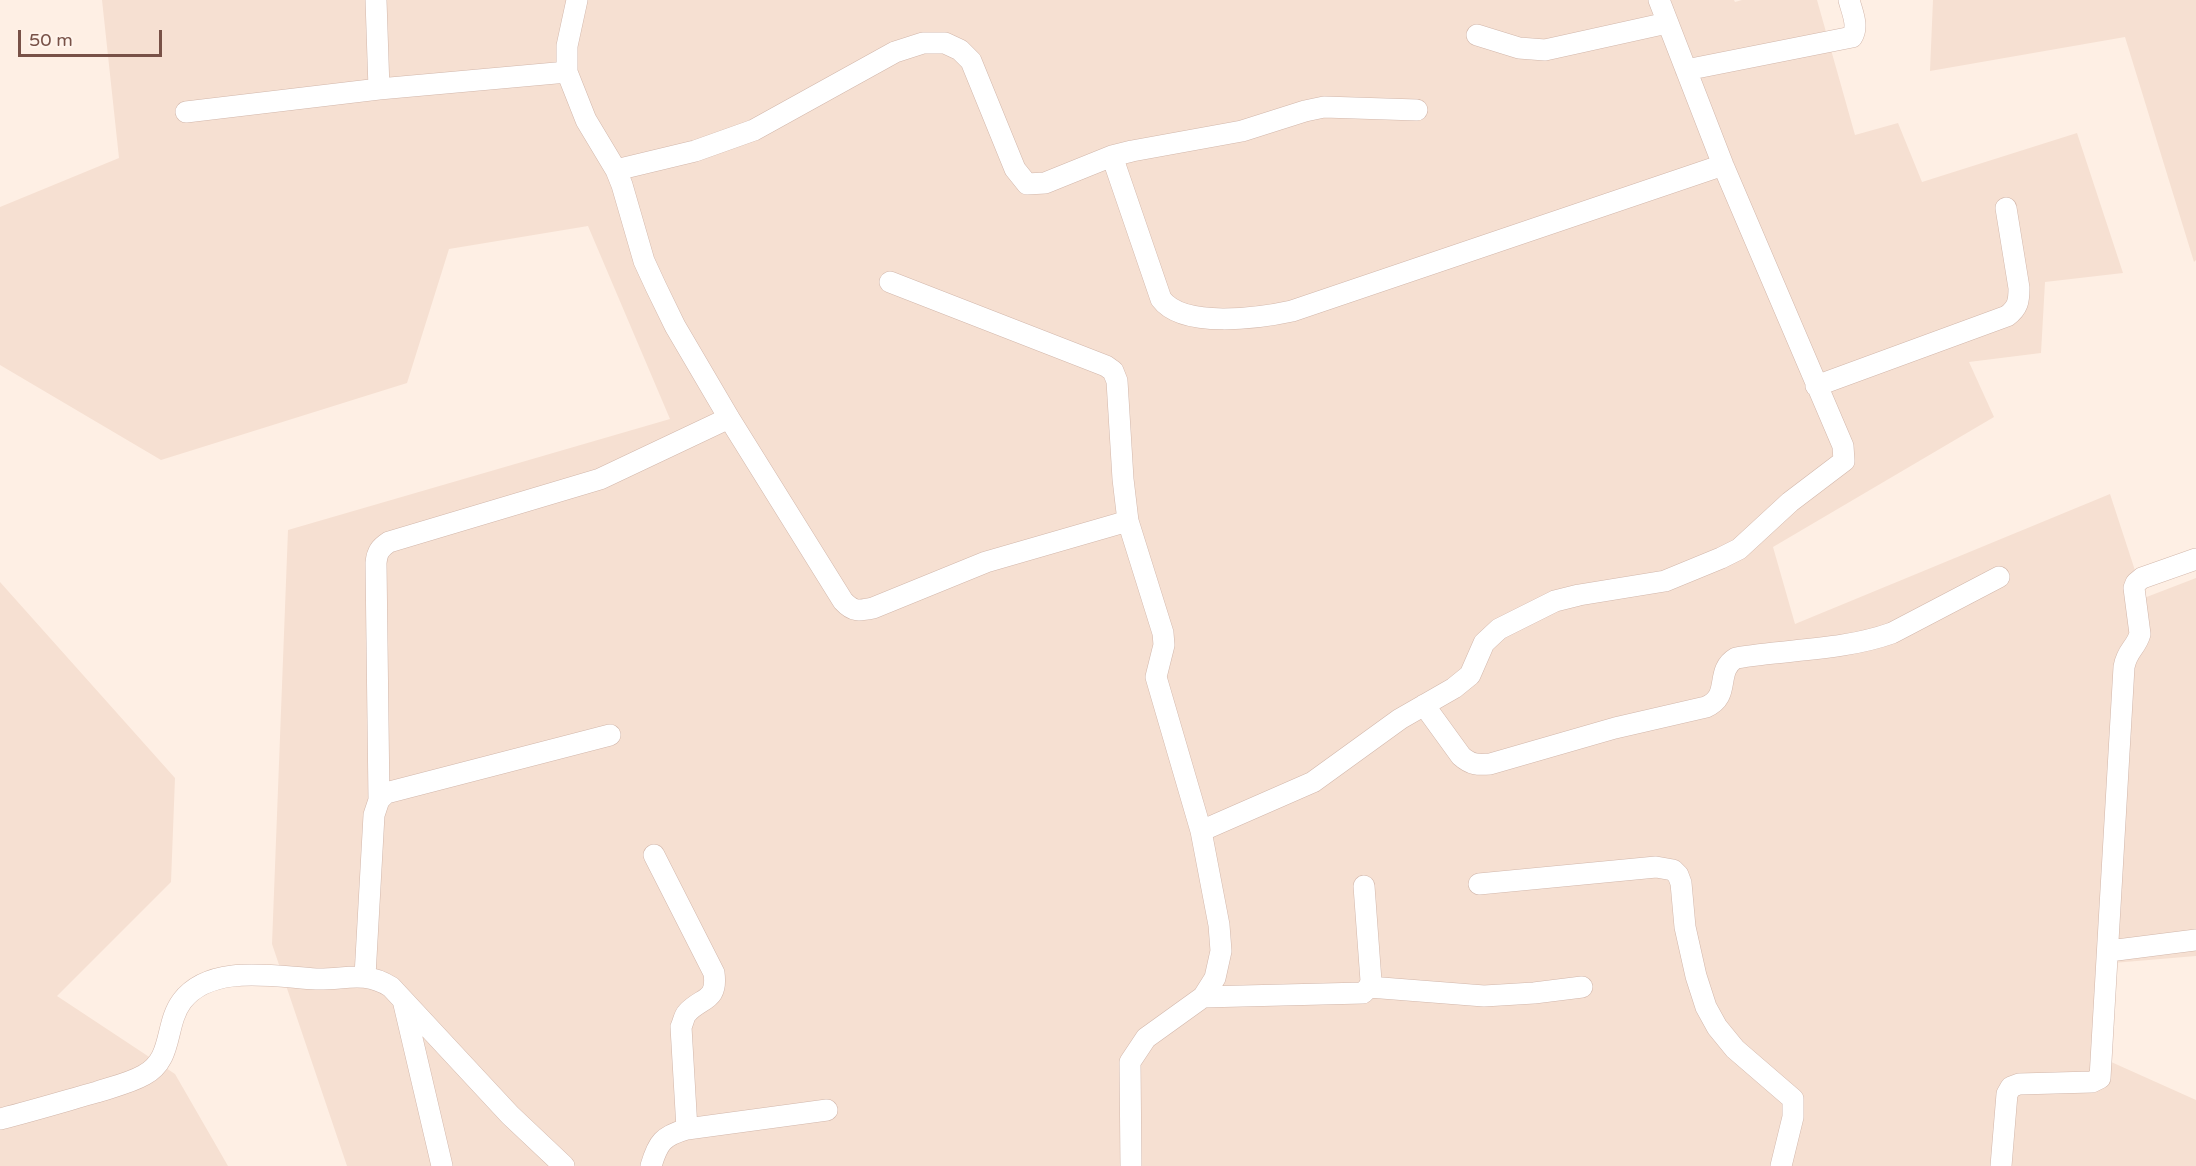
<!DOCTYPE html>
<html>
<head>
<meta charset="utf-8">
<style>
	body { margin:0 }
	#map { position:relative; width:2196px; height:1166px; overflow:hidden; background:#feefe4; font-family:"Varela Round",sans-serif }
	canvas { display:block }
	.scale { position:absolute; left:18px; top:30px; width:144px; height:27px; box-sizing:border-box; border:3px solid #785147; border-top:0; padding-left:8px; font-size:18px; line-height:21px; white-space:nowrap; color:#785147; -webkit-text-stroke:4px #fff4ec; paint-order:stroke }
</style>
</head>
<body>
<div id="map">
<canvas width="2196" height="1166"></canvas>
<div class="scale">50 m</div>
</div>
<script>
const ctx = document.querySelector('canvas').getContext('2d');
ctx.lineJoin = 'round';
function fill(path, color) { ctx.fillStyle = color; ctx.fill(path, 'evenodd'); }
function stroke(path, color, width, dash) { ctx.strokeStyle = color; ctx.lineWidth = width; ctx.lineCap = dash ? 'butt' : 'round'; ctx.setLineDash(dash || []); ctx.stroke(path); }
const residential = new Path2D(`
	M102,0H1734L1735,2L1742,0H1817L1855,135L1898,123L1922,182L2077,133L2123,273L2045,282L2041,353L1969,362L1994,417L1773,547L1795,624L2110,494L2144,598L2196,578V956L2113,963L2109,1061L2196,1100V1166H347L272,944L288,530L670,419L588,226L449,249L407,383L161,460L0,365V207L119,158Z
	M1933,0H2196V260L2194,262L2125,37L1930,71Z
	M0,582L175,778L171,882L57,996L175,1074L228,1166H0Z`);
const minor = new Path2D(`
	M376,0L379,89
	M577,0L567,46V72L586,120L616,170L622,185L644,261L656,287L675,326L729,418L843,601C853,612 859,611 873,608L986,562L1128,521
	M1477,35L1519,48L1545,50L1667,23
	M1686,70L1852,37C1859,26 1852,12 1849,0
	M186,112L379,89L567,72
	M1112,156L1161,299C1183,329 1260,318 1292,311L1723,165
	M616,170L695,151L754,130L895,52L923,43H945L960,50L971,61L1015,169L1027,184L1045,183L1112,156L1132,151L1242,131L1305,111L1324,107L1417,110
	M890,282L1106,366L1113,371L1117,381L1123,479L1128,521L1163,633L1164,645L1156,677L1201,831L1219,925L1221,951L1215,978L1203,997L1146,1038L1130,1062L1131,1166
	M1816,386L2007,316C2018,308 2019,301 2019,288L2006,208
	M1424,705L1461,756C1471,765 1478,765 1490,764L1615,728L1706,707C1732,696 1714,671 1736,658C1788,649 1841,651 1892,633L1999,577
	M379,800L376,563C377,552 380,548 389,542L600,479L729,418
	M1201,831L1313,782L1400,719L1454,688L1470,675L1484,643L1499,629L1555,601L1579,595L1665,581L1721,558L1739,549L1790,502L1844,461L1843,446L1723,165L1659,0
	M654,855L714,973C718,1002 701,997 687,1013C684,1016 683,1023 681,1027L687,1129
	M1479,884L1656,867L1673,870L1678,875L1681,883L1685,927L1696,976L1706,1007L1717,1027L1735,1049L1793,1099V1117L1781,1166
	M2109,951L2196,940
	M365,976L374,815L379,800L386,793L610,735
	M1369,987L1484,996L1534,993L1582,987
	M1203,997L1363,993L1369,987L1371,981L1364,886
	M403,1000L442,1166
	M0,1119C32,1111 65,1101 97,1092C112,1087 130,1083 144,1075C174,1059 164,1025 182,1001C211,963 276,977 316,979C345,980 364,970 391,987L510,1115L564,1166
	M651,1166C658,1142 663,1136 687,1129L827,1110
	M2001,1166L2007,1094L2011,1087L2019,1084L2092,1082L2100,1078L2124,667C2127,650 2136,648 2140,634L2134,588L2136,583L2142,578L2196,559`);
fill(residential, '#f6e0d2');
stroke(minor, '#d2b7ab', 22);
stroke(minor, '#fff', 21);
</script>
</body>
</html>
